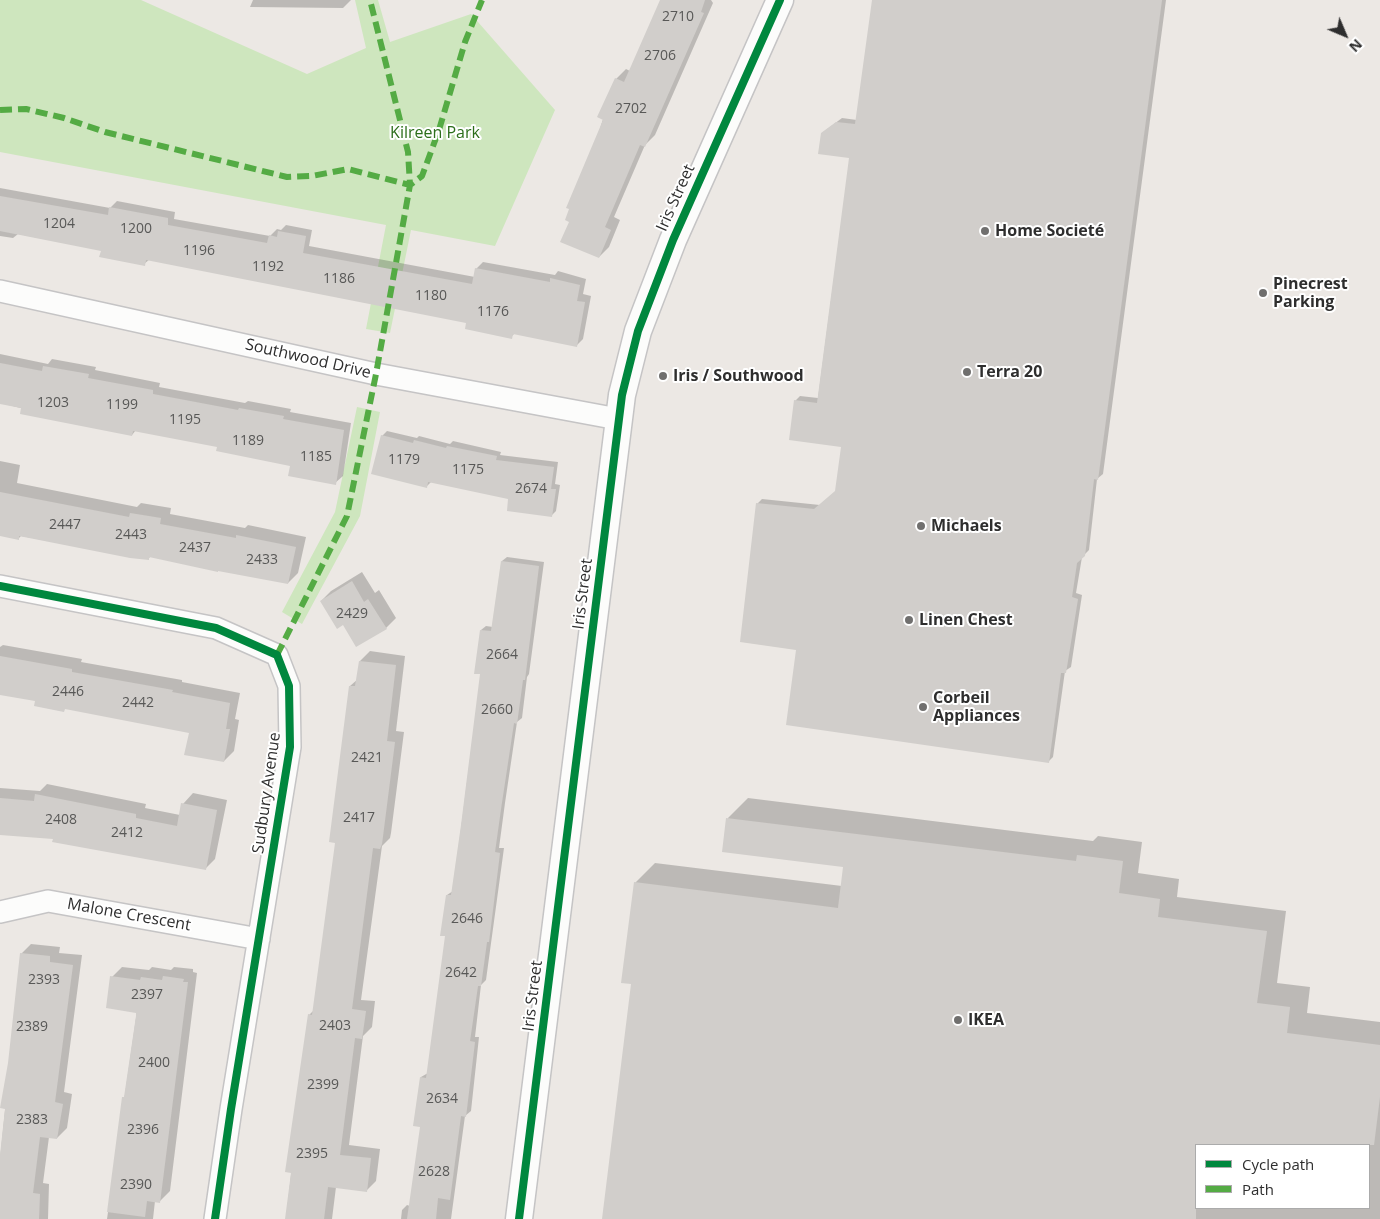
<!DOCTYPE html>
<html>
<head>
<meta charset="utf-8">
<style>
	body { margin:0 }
	#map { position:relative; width:1380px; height:1219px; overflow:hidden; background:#ece8e4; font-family:"Open Sans",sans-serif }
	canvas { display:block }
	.legend { position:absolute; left:1195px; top:1144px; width:175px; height:65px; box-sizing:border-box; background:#fff; border:1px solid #ababab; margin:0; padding:6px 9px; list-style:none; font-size:15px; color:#2e2e2e }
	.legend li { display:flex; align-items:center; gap:10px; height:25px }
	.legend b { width:25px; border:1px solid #ababab }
	.north { position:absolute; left:1320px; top:10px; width:50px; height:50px; -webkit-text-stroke:4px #fff; paint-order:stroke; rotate:135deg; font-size:14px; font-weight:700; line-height:20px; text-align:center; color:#2e2e2e }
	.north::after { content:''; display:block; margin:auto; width:18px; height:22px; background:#2e2e2e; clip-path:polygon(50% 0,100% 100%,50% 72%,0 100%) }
</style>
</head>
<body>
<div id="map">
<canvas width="1380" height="1219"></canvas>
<ul class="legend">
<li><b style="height:6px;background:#00873e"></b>Cycle path</li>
<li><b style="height:6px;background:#54ab44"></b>Path</li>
</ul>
<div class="north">N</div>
</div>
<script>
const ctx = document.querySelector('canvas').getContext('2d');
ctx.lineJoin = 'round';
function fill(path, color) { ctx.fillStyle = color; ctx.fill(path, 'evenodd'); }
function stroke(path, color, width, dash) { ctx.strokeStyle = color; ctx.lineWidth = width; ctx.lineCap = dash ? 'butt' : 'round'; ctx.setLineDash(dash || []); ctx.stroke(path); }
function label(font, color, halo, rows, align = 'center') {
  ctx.font = font + ' "Open Sans",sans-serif'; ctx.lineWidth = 4; ctx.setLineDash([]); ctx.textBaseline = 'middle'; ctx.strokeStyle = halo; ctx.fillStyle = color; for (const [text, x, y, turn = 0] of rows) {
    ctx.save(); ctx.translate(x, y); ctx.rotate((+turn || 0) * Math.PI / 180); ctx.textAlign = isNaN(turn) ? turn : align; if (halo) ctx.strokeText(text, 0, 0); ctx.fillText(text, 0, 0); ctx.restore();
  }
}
const green = new Path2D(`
	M0,0H141L307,74L366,48L355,0H378L390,42L471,14L555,110L495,246L411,230L390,333L366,329L386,225L0,152Z
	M357,407L380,412L360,516L302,624L282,612L335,512Z`);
const shadow = new Path2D(`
	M253,0H351L343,8L250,7Z
	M661,0H711L713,3L655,135L645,145L614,217L620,220L609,247L599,257L570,221L616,79L626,69L630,71Z
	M873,0H1166L1103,474L1097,479L1089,550L1082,557L1076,593L1082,595L1071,667L1065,671L1053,757L1049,761L798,649L757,504L762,499L820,505L836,491L843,446L795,401L800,396L818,398L850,157L822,133L842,118L857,120Z
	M0,188L110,208L117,201L175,212L174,219L270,236L277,229L281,230L286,225L312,230L309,246L475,277L476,269L483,262L555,275L558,271L586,279L583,294L591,296L583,339L576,346L515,333L511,337L468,322L150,259L144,264L102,250L18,234L13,238L0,236Z
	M0,354L48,364L52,359L96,367L95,370L160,383L159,387L245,403L248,401L291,409L290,412L351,423L343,476L335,483L291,465L218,446L136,430L132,435L0,403Z
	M387,431L417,438L419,436L450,444L453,441L501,452L500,455L558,462L555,484L560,485L556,511L552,515L510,498L432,481L426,487L382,436Z
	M0,461L20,465L17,483L137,507L141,503L171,508L170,514L245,528L248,525L306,537L298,573L288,583L151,556L148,559L21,536L19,538L0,535Z
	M507,557L544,562L529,674L527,677L522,718L517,722L505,803L499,848H504L486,980L481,985L475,1037H479L471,1111L465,1116L451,1219H401L402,1210L407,1205L410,1206L422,1126L421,1077L428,1073L446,935L447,895L453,891L481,673V630L486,626L493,627L502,561Z
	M362,572L375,593L379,590L396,618L386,628L343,623L321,601L331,591Z
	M3,645L82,659L81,662L182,680V682L240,693L235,719L239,720L234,751L224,761L190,732L0,693V647Z
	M370,651L405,656L396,731L404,732L391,833L390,838L382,846L361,1000L375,1001L372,1027L363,1036L349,1145L380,1149L376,1181L366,1191L336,1187L332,1219H286L309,1015L314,1010L336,842L350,686L358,679L360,661Z
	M47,784L146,804L145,808L180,815L183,804L193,793L227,800L215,859L205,869L55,838L0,833V788L40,791Z
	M748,798L1093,841L1098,836L1142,842L1138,873L1179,879L1177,897L1286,911L1277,983L1310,987L1307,1013L1380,1022V1219H603L633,983L635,883L655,863L842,886L845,866L723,851L728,818ZM1196,1145H1369V1208H1196Z
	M31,944L60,947L59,953L82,955L64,1092L72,1094L67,1128L57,1138L49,1137L43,1183L49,1184L48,1219H0V1159L21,954Z
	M122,967L149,970L152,967L171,970L174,967L193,969V972L197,973L170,1191L160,1201H155L153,1219H107L137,1011L112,977Z`);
const building = new Path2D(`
	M660,0H705L701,12L704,13L645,147L640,145L614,206L605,227L611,230L599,258L560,242L569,222L565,220L569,209L566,208L603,120L597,117L615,78L624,82Z
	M872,0H1162L1098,480L1094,479L1085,556L1077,563L1072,597L1078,599L1066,673H1061L1049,763L786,725L796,650L740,642L756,503L814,509L835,491L841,447L789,440L794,400L817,403L849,158L818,154L821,133L836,122L855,124Z
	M0,196L108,215L109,207L168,218V225L267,243L269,235L277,237L278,231L306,236L303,253L472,284L475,268L550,282V278L580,285L577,301L585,302L577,347L513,334L512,339L465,329L466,323L146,260L145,266L99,257L101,251L0,231Z
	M0,363L42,371L43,366L89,374L88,378L153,390V394L238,410L239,408L284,416L283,419L344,430L336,485L288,476L290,466L216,451L217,447L133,431L132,436L20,414L21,408L0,404Z
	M381,435L413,443L414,440L446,448L447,446L497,456L496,460L554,467L551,489H556L552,517L507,511L508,499L428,482L427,488L371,474Z
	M0,492L129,517L130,513L161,518L160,524L236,538V535L296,547L288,584L218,571V572L149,557V560L130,558L19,536V540L0,536Z
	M501,561L539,566L525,680H523L517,724L514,723L501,809L495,852L500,853L489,942H487L481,986H478L470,1041L475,1042L466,1117L461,1116L450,1200L438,1198L436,1219H407L420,1127L413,1126L420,1077L426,1078L445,936H440L446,895H451L461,825L480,674H474L480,630L491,631Z
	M352,581L364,602L368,599L387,629L356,647L343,625L337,629L320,601Z
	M0,656L72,669V672L173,690L172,692L230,703L226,729H230L224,762L184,755L189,733L65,709L64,712L34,706L35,701L0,695Z
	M359,661L396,665L387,741L395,742L382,844L380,849L373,848L352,1009L366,1011L362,1039L355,1038L340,1155L371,1158L367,1192L328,1187L324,1219H285L291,1173L285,1172L308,1014L312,1015L335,843L329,842L349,686H355Z
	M35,794L136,814V818L177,826L181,803L217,810L206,870L52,842L53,839L0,835V798L34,801Z
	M726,818L1076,861L1077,855L1123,861L1119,893L1160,899L1158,917L1267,931L1257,1003L1290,1007L1287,1033L1380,1045V1097L1374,1145H1196V1219H602L631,984L621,983L634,882L838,908L843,867L722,852Z
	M20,953L50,956V962L73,965L55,1102L63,1104L57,1139L40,1137L33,1193L40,1194L39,1219H0V1155L5,1109L0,1108L8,1063Z
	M110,976L140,980L141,977L162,980L163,976L184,979L183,982H188L160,1203L147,1201L145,1217L107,1212L122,1097H124L136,1016V1013L106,1008Z`);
const minor = new Path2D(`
	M0,291L376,374L618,419
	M0,586L216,628L277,655L289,686L290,747L231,1109L215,1219
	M0,912L48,901L259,939`);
const tertiary = new Path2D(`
	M519,1219L622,395L638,331L673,240L780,0`);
const quiet = new Path2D(`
	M0,110L26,109L64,118L105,132L287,177L312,176L348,169L410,185L422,176L439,130L465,42L482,0
	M277,655L347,516L376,374L410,185L408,152L370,0`);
const cycleway = new Path2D(`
	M0,586L216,628L277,655L289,686L290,747L231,1109L215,1219
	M519,1219L622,395L638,331L673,240L780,0`);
const markers = [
	[985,231,5,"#706f6e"],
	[1263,293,5,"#706f6e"],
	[967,372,5,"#706f6e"],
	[663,376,5,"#706f6e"],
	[921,526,5,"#706f6e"],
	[909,620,5,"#706f6e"],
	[923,707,5,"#706f6e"],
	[958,1020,5,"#706f6e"]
];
const numberNames = [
	["2710",678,17],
	["2706",660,56],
	["2702",631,109],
	["1204",59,224],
	["1200",136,229],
	["1196",199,251],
	["1192",268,267],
	["1186",339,279],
	["1180",431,296],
	["1176",493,312],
	["1203",53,403],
	["1199",122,405],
	["1195",185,420],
	["1189",248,441],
	["1185",316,457],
	["1179",404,460],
	["1175",468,470],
	["2674",531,489],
	["2447",65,525],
	["2443",131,535],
	["2437",195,548],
	["2433",262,560],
	["2429",352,614],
	["2664",502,655],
	["2446",68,692],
	["2442",138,703],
	["2660",497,710],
	["2421",367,758],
	["2417",359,818],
	["2408",61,820],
	["2412",127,833],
	["2646",467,919],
	["2642",461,973],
	["2393",44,980],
	["2397",147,995],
	["2403",335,1026],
	["2389",32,1027],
	["2400",154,1063],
	["2399",323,1085],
	["2634",442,1099],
	["2383",32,1120],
	["2396",143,1130],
	["2395",312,1154],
	["2628",434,1172],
	["2390",136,1185]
];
const parkNames = [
	["Kilreen Park",435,133]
];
const streetNames = [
	["Iris Street",676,198,-66],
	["Southwood Drive",308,359,13],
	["Iris Street",583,594,-83],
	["Sudbury Avenue",267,793,-82],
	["Malone Crescent",129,915,10],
	["Iris Street",533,996,-83]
];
const poiNames = [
	["Home Societé",995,231],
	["Pinecrest",1273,284],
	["Parking",1273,302],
	["Terra 20",977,372],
	["Iris / Southwood",673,376],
	["Michaels",931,526],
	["Linen Chest",919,620],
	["Corbeil",933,698],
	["Appliances",933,716],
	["IKEA",968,1020]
];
fill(green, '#cee6be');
fill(shadow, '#0003');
fill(building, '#d1cecb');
stroke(minor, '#c5c4c5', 24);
stroke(tertiary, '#c5c4c5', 29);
stroke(minor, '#fcfcfb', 21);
stroke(tertiary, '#fcfcfb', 26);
stroke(quiet, '#54ab44', 6, [12, 6]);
stroke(cycleway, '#00873e', 8);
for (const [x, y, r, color] of markers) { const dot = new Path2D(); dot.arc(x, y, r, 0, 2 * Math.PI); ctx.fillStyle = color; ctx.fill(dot); stroke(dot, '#fff', 2); }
label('14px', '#585857', null, numberNames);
label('16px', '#2c6e1b', '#fff', parkNames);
label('16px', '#2e2e2e', '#fff', streetNames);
label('bold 16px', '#2e2e2e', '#fff', poiNames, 'left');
</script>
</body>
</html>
